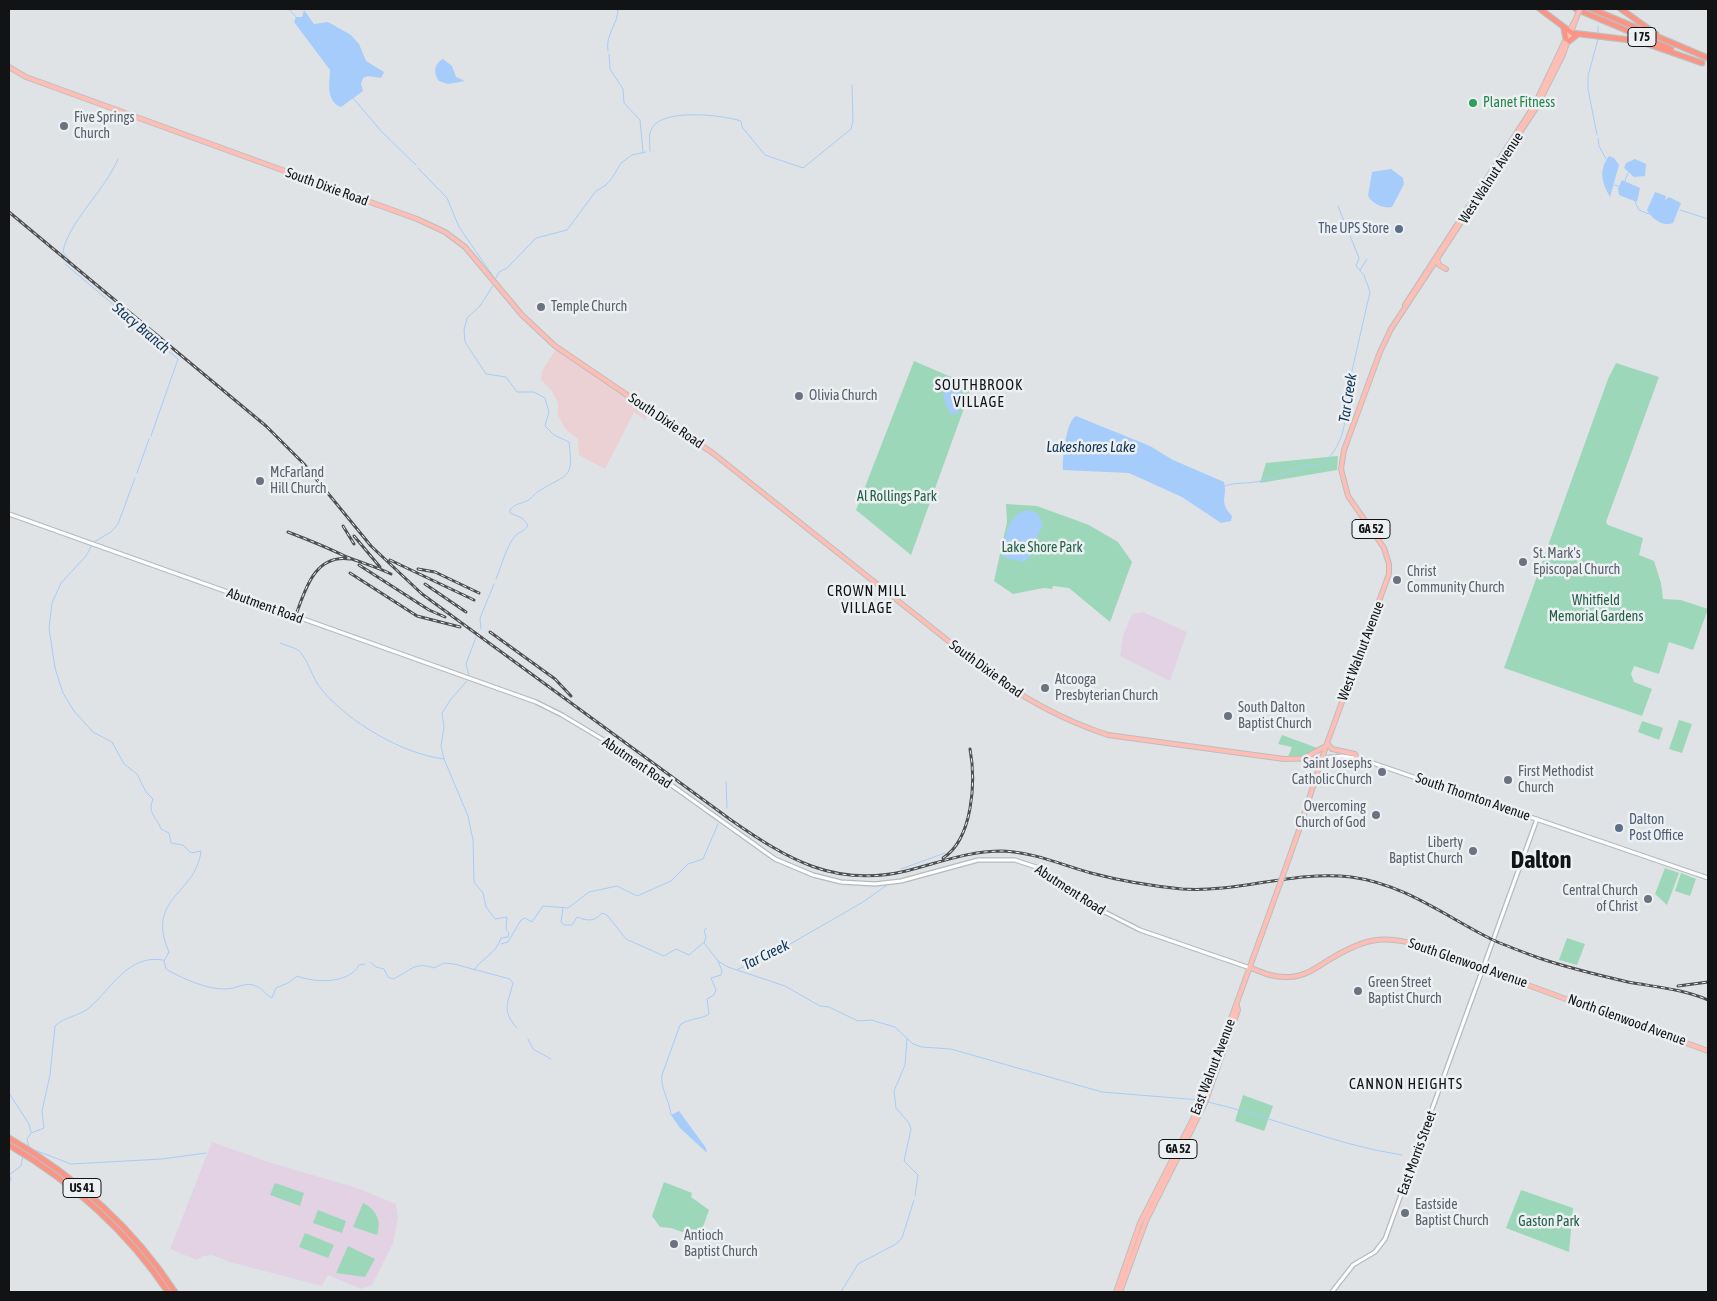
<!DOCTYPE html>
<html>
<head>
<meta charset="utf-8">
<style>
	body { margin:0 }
	#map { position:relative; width:1717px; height:1301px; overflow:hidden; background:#dfe3e6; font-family:"Asap Condensed",sans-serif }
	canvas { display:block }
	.frame { position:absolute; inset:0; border:10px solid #121314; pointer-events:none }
</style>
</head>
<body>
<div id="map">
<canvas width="1717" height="1301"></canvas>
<div class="frame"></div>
</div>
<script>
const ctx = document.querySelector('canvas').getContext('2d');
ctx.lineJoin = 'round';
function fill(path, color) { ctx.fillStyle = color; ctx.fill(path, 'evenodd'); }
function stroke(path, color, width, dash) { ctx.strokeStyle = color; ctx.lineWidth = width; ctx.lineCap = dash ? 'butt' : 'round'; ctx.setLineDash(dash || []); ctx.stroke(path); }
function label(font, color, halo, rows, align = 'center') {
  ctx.font = font + ' "Asap Condensed",sans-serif'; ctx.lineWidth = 5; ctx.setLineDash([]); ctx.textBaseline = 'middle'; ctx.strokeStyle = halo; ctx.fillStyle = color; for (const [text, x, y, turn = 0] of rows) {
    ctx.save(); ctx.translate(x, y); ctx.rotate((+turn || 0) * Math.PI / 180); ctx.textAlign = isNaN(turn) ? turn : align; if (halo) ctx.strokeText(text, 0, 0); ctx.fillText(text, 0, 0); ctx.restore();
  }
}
const commercial = new Path2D(`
	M556,349L649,413L645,420L634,412L605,469L579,455L578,439L566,430L558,416V403L552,391L541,380L542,371Z`);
const education = new Path2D(`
	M1143,612L1187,632L1170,681L1120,656L1123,636L1132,614Z
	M212,1142L268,1162L357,1188L396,1204L398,1218L393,1243L372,1285L361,1289L328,1275L322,1286L230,1262L212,1255L203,1256L197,1260L170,1249Z`);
const green = new Path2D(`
	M914,361L972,386L911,555L856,510Z
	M1616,363L1659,377L1606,522L1608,525L1643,538L1639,555L1654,561L1661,583L1663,599L1681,600L1708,609L1693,650L1669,642L1659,674L1634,666L1631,674L1634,682L1652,689L1642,716L1504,668L1608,379Z
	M1338,456L1337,470L1260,483L1266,463Z
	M1006,504L1037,506L1089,525L1118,542L1132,562L1110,622L1069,588L1053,586L1052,589L1044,588L1013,594L994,581L1007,522Z
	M1679,720L1692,724L1682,753L1669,749Z
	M1642,721L1663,728L1659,740L1638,732Z
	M1282,735L1320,749L1303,756L1288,757L1292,747L1278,744Z
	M1665,868L1679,873L1667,905L1655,894Z
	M1681,873L1696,879L1690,896L1675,891Z
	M1567,938L1585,944L1577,965L1559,960Z
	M1243,1095L1273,1106L1264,1131L1235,1121Z
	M664,1182L692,1193L691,1197L709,1210L699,1238L671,1228L660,1227L652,1216Z
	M275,1183L304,1193L300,1206L270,1195Z
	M1521,1190L1573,1208L1569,1252L1506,1228Z
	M363,1203C376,1209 382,1221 377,1235L353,1227Z
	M318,1210L346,1221L342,1233L313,1223Z
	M305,1233L334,1245L328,1258L299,1247Z
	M348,1246L375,1259L365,1277L336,1273Z`);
const water = new Path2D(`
	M304,10L314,24L328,22L351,35L359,44L366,61L384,72L381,78L368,76L363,78L361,84L363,91L341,107C325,101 330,81 330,70L294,22L296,17H302Z
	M443,59L452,66L456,77L465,81L448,84L439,81C433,74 434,63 443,59Z
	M1609,156L1614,158L1619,165L1610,197C1602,182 1598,171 1609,156Z
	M1635,159L1646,164L1645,176L1634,177L1624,168L1626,163Z
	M1391,169L1403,178L1404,184L1392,207C1383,209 1373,204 1368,196L1372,172Z
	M1622,180L1640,188L1637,202L1619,195L1618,188Z
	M1655,192L1666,196L1665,200L1669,197L1681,203L1673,223C1663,227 1652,219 1647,210Z
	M946,382L961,388L962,405L956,415L951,414C945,406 940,391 946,382Z
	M1076,416L1150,446L1173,460L1224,482C1228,498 1218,501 1232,516L1231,521L1221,523L1182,497L1129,473L1063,470C1062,459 1066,421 1076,416Z
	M1028,510L1037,513L1043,523L1030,556L1024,562L1003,557C1004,540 1007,513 1028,510Z
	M679,1111L706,1148L707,1153L680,1128L671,1115Z`);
const stream = new Path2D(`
	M289,9L296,17
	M1598,35V26
	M608,51C605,34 618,25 618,9
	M609,54L610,69L623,89L624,103L640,120L643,152
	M353,98L382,132L416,165
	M1597,135L1588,89V76L1598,39
	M1598,138L1599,146L1606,159
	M650,151C650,144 648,135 652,128C663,108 723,115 741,121L742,127L765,155L803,168L851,129L853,121L852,85
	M418,168L447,198L459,227L495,279
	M1625,181L1628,173
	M1614,185L1618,186
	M1635,202L1639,210L1649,214
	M1680,210L1708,219
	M69,260L63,252C67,224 106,189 118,159
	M65,264L178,359L151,436
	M1360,270L1367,259
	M495,280L499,272L507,268L536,238L567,230L596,191L606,185L612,178L621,163L632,155L646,152
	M494,284L480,306L467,318L464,330L465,342L486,374L506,377L517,392H534L545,398L549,412L545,426L554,435L569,442C574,481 567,473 539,491C534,494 531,499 527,501C520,504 514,504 510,510V513L522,518L528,525C525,531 521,531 516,535C506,546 502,565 496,579
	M137,473L149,439
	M1225,486C1235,482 1244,484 1255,482C1273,479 1289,471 1306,466C1313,465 1319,466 1325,461C1341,448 1348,421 1345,401L1370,292L1364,275L1356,266L1359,258L1338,206
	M94,542L111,532L118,524L135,478
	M92,545L86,556L61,583L52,603L49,628L55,668L63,693L74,711L93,732L112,742L124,764L137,774L146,792L153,799C147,814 157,817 161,829L169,833L171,843L183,845L191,853L201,851C196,895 145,897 169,952L164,961
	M481,629L480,618L494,584
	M280,643C285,645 293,647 298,650C308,658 312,679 322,690C349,722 402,754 444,759
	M469,675L466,664L476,637
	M467,681L451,699L442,713L444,727L441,746L444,759L468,816L473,840L474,882L483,893L486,907L495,919L507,917L506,930L509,933L508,937L501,938C496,954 483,957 474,970
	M726,782L727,808
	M901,869L945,853
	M563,908L561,922L564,925H572L577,917C587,921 595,922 602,913L607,915L626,939L664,956L676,949L689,955L703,943
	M704,943L718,961L728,967L785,986L820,1006L829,1007L858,1021L871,1020L895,1027L913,1044L922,1047L951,1049L1102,1092L1200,1100
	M704,943L706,937L704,930L707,928
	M501,944L508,942L521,920L525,918L532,922L543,906L568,908L589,892L617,886L637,896L671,881L688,864L703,859L718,824
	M163,960C128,954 112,988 89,1008C79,1016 64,1017 55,1026L50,1075L42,1111L44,1128L31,1133L27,1139L29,1148L71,1164L162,1159L206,1153
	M164,961L166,969C181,978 208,990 226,989C237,989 245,981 256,986C262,988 266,995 272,998L276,988L288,983L297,976C315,983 349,984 359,965L365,964
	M370,962L376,967L384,969L388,977L393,979C411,971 414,961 434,968L444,963L454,964L510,979L513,983C508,1004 501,1010 517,1028
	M738,969L764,959L863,902L887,885
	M528,1039L533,1049L551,1059
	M907,1039L905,1065L894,1091L896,1108L909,1123L911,1129L904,1161L918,1175L915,1196
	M9,1093L29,1124L31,1132
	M1208,1102C1274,1117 1335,1145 1402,1155
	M671,1115C670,1101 660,1089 662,1075L680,1025C689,1018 700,1020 709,1014L707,999L714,995L716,990L711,978L721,975L722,971L718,961
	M9,1175L21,1166L23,1156
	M9,1184L11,1178L9,1176
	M841,1292L858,1264L896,1244L902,1238L914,1200`);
const secondary = new Path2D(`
	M9,514L536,702L562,715L632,757L775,859L813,875L841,882L875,884L901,881L978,860H1015L1039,868L1085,902L1140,930L1250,968
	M1322,758L1342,756L1361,759L1708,878
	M1332,1292L1353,1265L1375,1252L1385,1239L1537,819`);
const primary = new Path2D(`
	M9,67L26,77L417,219L445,232L465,247L522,315L555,346L714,454L981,667C1019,696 1062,720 1108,735L1284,759L1322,758
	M1437,259L1439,265L1446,269
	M1405,305L1534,106L1574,22
	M1327,743L1332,749L1355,754L1356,757
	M1304,758L1326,746
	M1299,830L1327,743L1389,574V564L1384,548L1348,496L1341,469L1344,450L1380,352L1391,329L1536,108L1562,57L1577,16
	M1251,968C1263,973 1275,978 1288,977C1303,977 1315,969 1327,961C1361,940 1382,933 1421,946L1708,1051
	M1116,1292L1140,1223L1199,1107L1277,892
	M1120,1292L1146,1221L1205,1103L1238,1010L1237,1006`);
const highway = new Path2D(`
	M1540,9L1572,33L1639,41L1702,63
	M1576,9L1671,49
	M1592,9L1708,58
	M1621,9L1656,34
	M1564,29L1566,39
	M1569,41L1578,34
	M9,1138C75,1176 133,1228 175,1292
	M9,1145C72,1182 127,1231 168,1292`);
const rail = new Path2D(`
	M9,212L266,426L304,464L371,546L422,594L731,820C787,859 835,888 906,871C938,863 968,851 1002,851C1033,852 1062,865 1091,873C1121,881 1152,886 1182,889C1239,893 1294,870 1351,877C1404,884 1445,916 1491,939C1506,946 1523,952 1539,958C1568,968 1598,975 1628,982C1655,987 1683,989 1708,1000
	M343,526L354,544
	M288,532C309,540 328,548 347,557C362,563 377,567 391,574
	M354,536L380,567
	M390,560L474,600
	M359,565L429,610L445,617
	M418,569L435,572L479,593
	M350,573L417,616L460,627
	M425,584L466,612
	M297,612C306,587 316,554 350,559
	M490,632L555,679L571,696
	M943,858C973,839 976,781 970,749
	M1678,986L1708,982`);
const primaryBridge = new Path2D(`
	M1577,16L1580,9
	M1277,892L1299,830`);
const markers = [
	[1473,103,5,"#2e9e5b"],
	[64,126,5,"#6b7280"],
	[1399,229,5,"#5c6f8a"],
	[541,307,5,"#6b7280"],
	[799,396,5,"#6b7280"],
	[260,481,5,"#6b7280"],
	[1523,562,5,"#6b7280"],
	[1397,580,5,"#6b7280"],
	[1045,688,5,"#6b7280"],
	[1228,716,5,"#6b7280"],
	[1382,772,5,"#6b7280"],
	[1508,780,5,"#6b7280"],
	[1376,815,5,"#6b7280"],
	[1619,828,5,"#5c6f8a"],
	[1473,851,5,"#6b7280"],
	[1648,899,5,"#6b7280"],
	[1358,991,5,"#6b7280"],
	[1405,1213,5,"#6b7280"],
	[674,1244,5,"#6b7280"]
];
const shields = [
	[1642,37,28],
	[1371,529,38],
	[1178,1149,38],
	[82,1188,38]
];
const shieldNames = [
	["I 75",1642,37],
	["GA 52",1371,529],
	["GA 52",1178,1149],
	["US 41",82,1188]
];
const leisureNames = [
	["Planet Fitness",1483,103]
];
const worshipNames = [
	["Five Springs",74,118],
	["Church",74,134],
	["Temple Church",551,307],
	["Olivia Church",809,396],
	["McFarland",270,473],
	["Hill Church",270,489],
	["St. Mark's",1533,554],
	["Episcopal Church",1533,570],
	["Christ",1407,572],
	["Community Church",1407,588],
	["Atcooga",1055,680],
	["Presbyterian Church",1055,696],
	["South Dalton",1238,708],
	["Baptist Church",1238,724],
	["Saint Josephs",1372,764,"right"],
	["Catholic Church",1372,780,"right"],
	["First Methodist",1518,772],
	["Church",1518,788],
	["Overcoming",1366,807,"right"],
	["Church of God",1366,823,"right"],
	["Liberty",1463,843,"right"],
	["Baptist Church",1463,859,"right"],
	["Central Church",1638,891,"right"],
	["of Christ",1638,907,"right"],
	["Green Street",1368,983],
	["Baptist Church",1368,999],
	["Eastside",1415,1205],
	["Baptist Church",1415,1221],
	["Antioch",684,1236],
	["Baptist Church",684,1252]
];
const streetNames = [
	["West Walnut Avenue",1491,178,-57],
	["South Dixie Road",327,187,20],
	["South Dixie Road",666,421,34],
	["Abutment Road",265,606,20],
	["West Walnut Avenue",1361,651,-69],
	["South Dixie Road",986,669,36],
	["Abutment Road",637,763,34],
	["South Thornton Avenue",1473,797,19],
	["Abutment Road",1070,890,33],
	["South Glenwood Avenue",1468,963,19],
	["North Glenwood Avenue",1627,1020,20],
	["East Walnut Avenue",1213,1067,-69],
	["East Morris Street",1417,1153,-70]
];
const serviceNames = [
	["The UPS Store",1389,229],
	["Dalton",1629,820,"left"],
	["Post Office",1629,836,"left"]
];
const parkNames = [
	["Al Rollings Park",897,497],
	["Lake Shore Park",1042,548],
	["Whitfield",1596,601],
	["Memorial Gardens",1596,617],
	["Gaston Park",1549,1222]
];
const waterNames = [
	["Stacy Branch",141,328,40],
	["Tar Creek",1348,398,-81],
	["Lakeshores Lake",1091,447],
	["Tar Creek",766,955,-26]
];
const neighbourhoodNames = [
	["SOUTHBROOK",979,385],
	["VILLAGE",979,402],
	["CROWN MILL",867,591],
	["VILLAGE",867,608],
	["CANNON HEIGHTS",1406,1084]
];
const townNames = [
	["Dalton",1541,860]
];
fill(commercial, '#ebd1d3');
fill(education, '#e3d2e3');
fill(green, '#9dd7b9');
fill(water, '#a5ccfa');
stroke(stream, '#a5ccfa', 1);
stroke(secondary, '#b6babd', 5.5);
stroke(primary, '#bdbdbd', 6);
stroke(highway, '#bdbdbd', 7);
stroke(secondary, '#fff', 3);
stroke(primary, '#febeb5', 4);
stroke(highway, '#fd9383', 4.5);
stroke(rail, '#4d4f50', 3);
stroke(rail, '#ecf0f3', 1, [4]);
stroke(primaryBridge, '#bdbdbd', 6, []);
stroke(primaryBridge, '#febeb5', 4);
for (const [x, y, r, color] of markers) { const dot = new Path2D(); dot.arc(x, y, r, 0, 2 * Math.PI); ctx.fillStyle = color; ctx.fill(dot); stroke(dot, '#ecf0f3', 2); }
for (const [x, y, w] of shields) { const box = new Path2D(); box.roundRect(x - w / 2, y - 9.5, w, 19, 4); ctx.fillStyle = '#ecf0f3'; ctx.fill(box); stroke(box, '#121314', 1); }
label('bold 12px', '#121314', null, shieldNames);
label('14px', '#27864d', '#ecf0f3', leisureNames, 'left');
label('14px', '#5b616d', '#ecf0f3', worshipNames, 'left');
label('14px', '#121314', '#ecf0f3', streetNames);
label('14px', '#4e5e75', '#ecf0f3', serviceNames, 'right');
label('14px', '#246046', '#ecf0f3', parkNames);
label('italic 15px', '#113357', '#ecf0f3', waterNames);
ctx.letterSpacing = '1px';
label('15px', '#121314', '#ecf0f3', neighbourhoodNames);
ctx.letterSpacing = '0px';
label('bold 24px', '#121314', '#ecf0f3', townNames);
</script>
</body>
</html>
